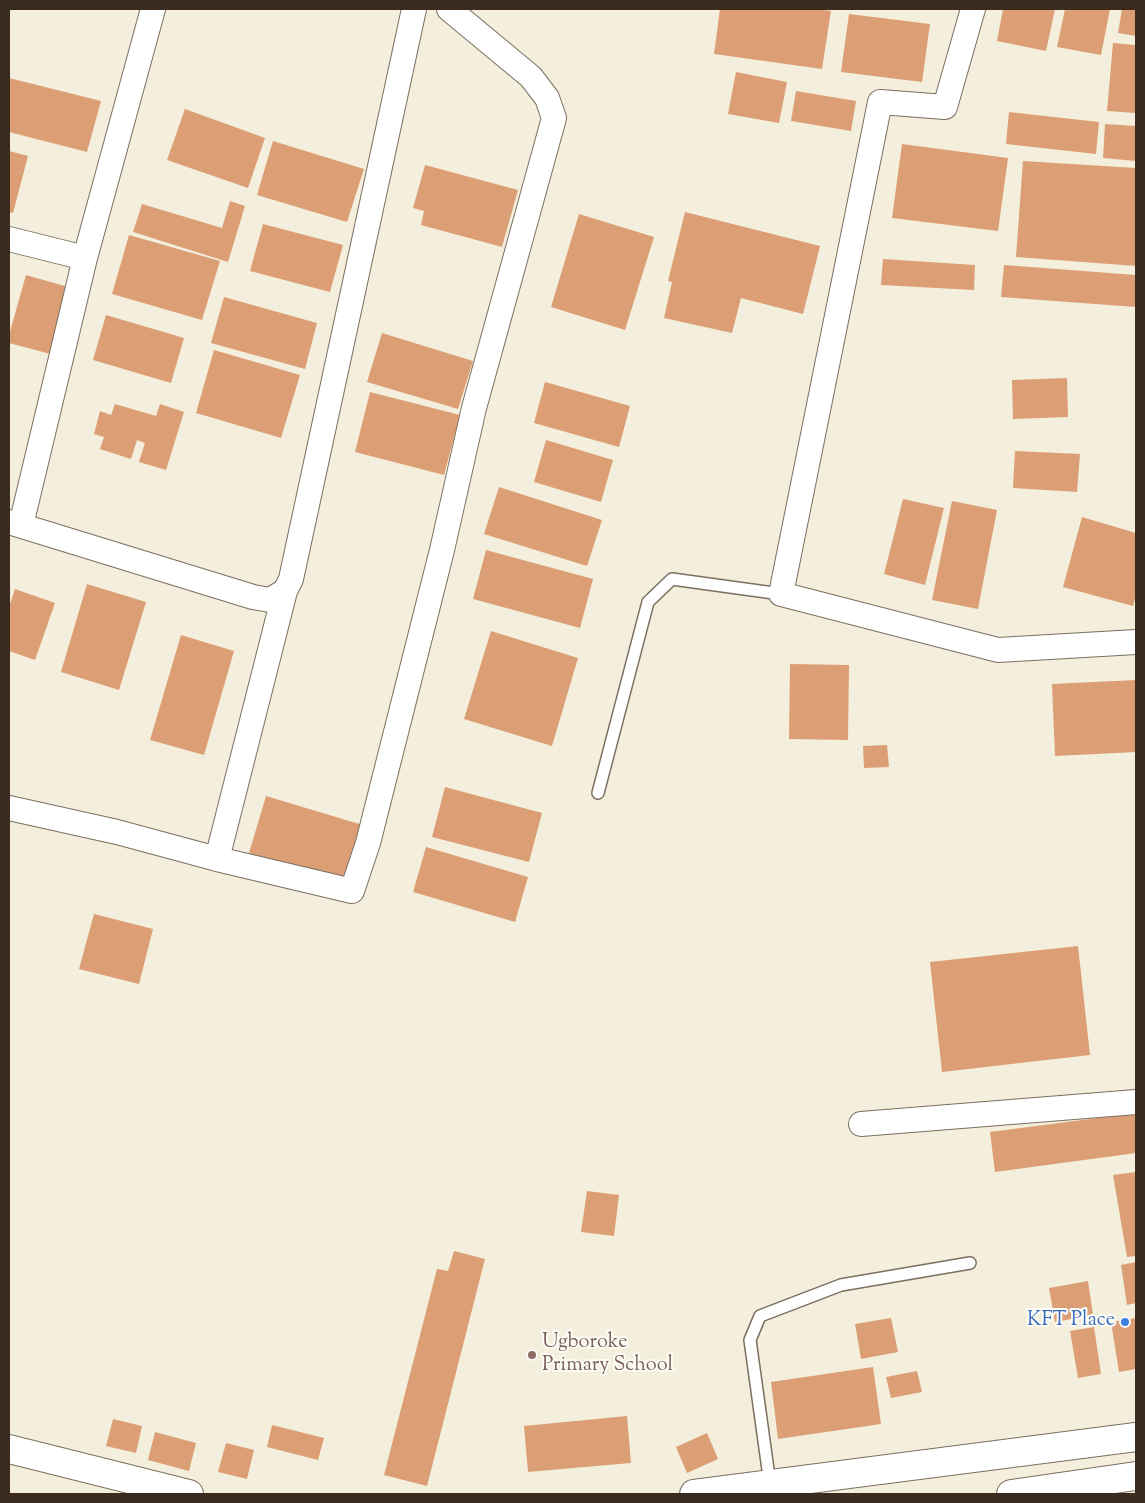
<!DOCTYPE html>
<html>
<head>
<meta charset="utf-8">
<style>
	body { margin:0 }
	#map { position:relative; width:1145px; height:1503px; overflow:hidden; background:#f3efdc; font-family:"Sorts Mill Goudy",serif }
	canvas { display:block }
	.frame { position:absolute; inset:0; border:10px solid #3b2a1e; pointer-events:none }
</style>
</head>
<body>
<div id="map">
<canvas width="1145" height="1503"></canvas>
<div class="frame"></div>
</div>
<script>
const ctx = document.querySelector('canvas').getContext('2d');
ctx.lineJoin = 'round';
function fill(path, color) { ctx.fillStyle = color; ctx.fill(path, 'evenodd'); }
function stroke(path, color, width, dash) { ctx.strokeStyle = color; ctx.lineWidth = width; ctx.lineCap = dash ? 'butt' : 'round'; ctx.setLineDash(dash || []); ctx.stroke(path); }
function label(font, color, halo, rows, align = 'center') {
  ctx.font = font + ' "Sorts Mill Goudy",serif'; ctx.lineWidth = 4; ctx.setLineDash([]); ctx.textBaseline = 'middle'; ctx.strokeStyle = halo; ctx.fillStyle = color; for (const [text, x, y, turn = 0] of rows) {
    ctx.save(); ctx.translate(x, y); ctx.rotate((+turn || 0) * Math.PI / 180); ctx.textAlign = isNaN(turn) ? turn : align; if (halo) ctx.strokeText(text, 0, 0); ctx.fillText(text, 0, 0); ctx.restore();
  }
}
const building = new Path2D(`
	M720,9H817L831,11L822,69L714,54Z
	M1003,9H1055L1046,51L997,41Z
	M1065,9H1110L1101,55L1057,47Z
	M1122,9H1136V36L1118,33Z
	M849,14L930,24L922,82L841,72Z
	M1113,43L1136,45V113L1107,111Z
	M736,72L787,82L779,123L728,114Z
	M9,78L101,101L87,152L9,132Z
	M796,91L856,101L851,131L791,121Z
	M185,109L265,138L248,188L167,160Z
	M1009,112L1099,122L1096,154L1006,144Z
	M1105,124L1136,126V161L1103,158Z
	M273,141L364,169L347,222L257,195Z
	M902,144L1008,158L998,231L892,218Z
	M9,151L28,156L13,213L9,212Z
	M1023,161L1136,168V266L1016,257Z
	M425,165L518,190L502,247L421,225L424,211L413,208Z
	M230,201L245,206L228,262L133,232L142,204L222,228Z
	M685,212L820,246L803,314L741,298L732,333L664,318L672,282L668,281Z
	M579,214L654,237L625,330L551,307Z
	M263,224L343,245L330,292L250,271Z
	M129,235L220,261L202,320L112,294Z
	M883,259L975,265L974,290L881,285Z
	M1004,265L1136,275V307L1001,297Z
	M26,275L72,288L54,355L9,343V335Z
	M224,297L317,323L305,369L211,343Z
	M106,315L184,338L171,383L93,360Z
	M382,333L473,361L458,409L367,382Z
	M214,350L300,375L281,438L196,413Z
	M1067,378L1068,417L1013,419L1012,380Z
	M545,382L630,406L619,447L534,423Z
	M370,392L460,415L444,475L355,452Z
	M115,404L156,416L160,404L184,412L166,470L139,462L145,443L137,440L131,459L100,449L104,437L94,434L100,411L111,415Z
	M546,440L613,460L601,502L534,482Z
	M1015,451L1080,454L1077,492L1013,488Z
	M499,487L602,520L587,566L484,534Z
	M903,499L944,508L925,585L884,574Z
	M952,501L997,510L978,609L932,600Z
	M1082,517L1136,533V595L1133,606L1063,587Z
	M486,550L593,579L580,628L473,599Z
	M87,584L146,602L119,690L61,672Z
	M15,589L55,603L35,660L9,651V607Z
	M491,631L578,658L552,746L464,719Z
	M181,635L234,651L204,755L150,740Z
	M790,664L849,665L848,740L789,739Z
	M1136,680V752L1055,756L1052,684Z
	M887,745L889,767L864,768L863,746Z
	M445,787L542,813L529,862L432,837Z
	M266,796L366,826L349,883L249,853Z
	M426,847L528,877L515,922L413,892Z
	M94,914L153,929L139,984L79,969Z
	M1078,946L1090,1055L942,1072L930,962Z
	M1136,1113V1153L995,1172L990,1132Z
	M1136,1172V1256L1127,1257L1113,1175Z
	M587,1191L619,1195L614,1236L581,1232Z
	M454,1251L485,1259L427,1486L384,1475L437,1269L448,1271Z
	M1136,1262V1303L1127,1305L1121,1265Z
	M1088,1281L1093,1315L1055,1322L1049,1288Z
	M891,1318L898,1352L861,1359L855,1324Z
	M1136,1318V1369L1119,1372L1111,1322Z
	M1094,1327L1101,1374L1078,1378L1070,1331Z
	M873,1367L881,1424L778,1439L771,1382Z
	M917,1371L922,1392L891,1398L886,1377Z
	M627,1416L631,1463L528,1472L524,1426Z
	M113,1419L142,1426L136,1453L106,1446Z
	M272,1425L324,1438L318,1460L267,1447Z
	M155,1432L196,1443L189,1471L148,1460Z
	M707,1433L718,1459L687,1473L676,1447Z
	M226,1443L254,1450L247,1479L218,1472Z`);
const service = new Path2D(`
	M598,793L648,602L672,579L781,594
	M770,1484L750,1340L760,1316L841,1285L970,1263`);
const minor = new Path2D(`
	M973,9L945,107L880,102L781,594L998,650L1136,642
	M9,239L85,258L21,525
	M85,258L153,9
	M9,522L253,597L270,600L285,591L291,579L414,9
	M285,591L217,859L352,891L368,843L442,550L474,408L554,118L547,98L531,77L449,9
	M9,808L117,832L217,859
	M861,1124L1136,1102`);
const tertiary = new Path2D(`
	M9,1449L189,1494
	M694,1494L1136,1437
	M1011,1494L1136,1476`);
const markers = [
	[1125,1322,5,"#3f7fe0"],
	[532,1355,5,"#8d6e63"]
];
const shopNames = [
	["KFT Place",1115,1322]
];
const educationNames = [
	["Ugboroke",542,1344],
	["Primary School",542,1367]
];
fill(building, '#dc9f75');
stroke(service, '#7b6f60', 14);
stroke(minor, '#7b6f60', 26);
stroke(tertiary, '#7b6f60', 30);
stroke(service, '#fff', 11);
stroke(minor, '#fff', 24);
stroke(tertiary, '#fff', 28);
for (const [x, y, r, color] of markers) { const dot = new Path2D(); dot.arc(x, y, r, 0, 2 * Math.PI); ctx.fillStyle = color; ctx.fill(dot); stroke(dot, '#fdfcf7', 2); }
label('20px', '#366cbe', '#fdfcf7', shopNames, 'right');
label('20px', '#785e54', '#fdfcf7', educationNames, 'left');
</script>
</body>
</html>
